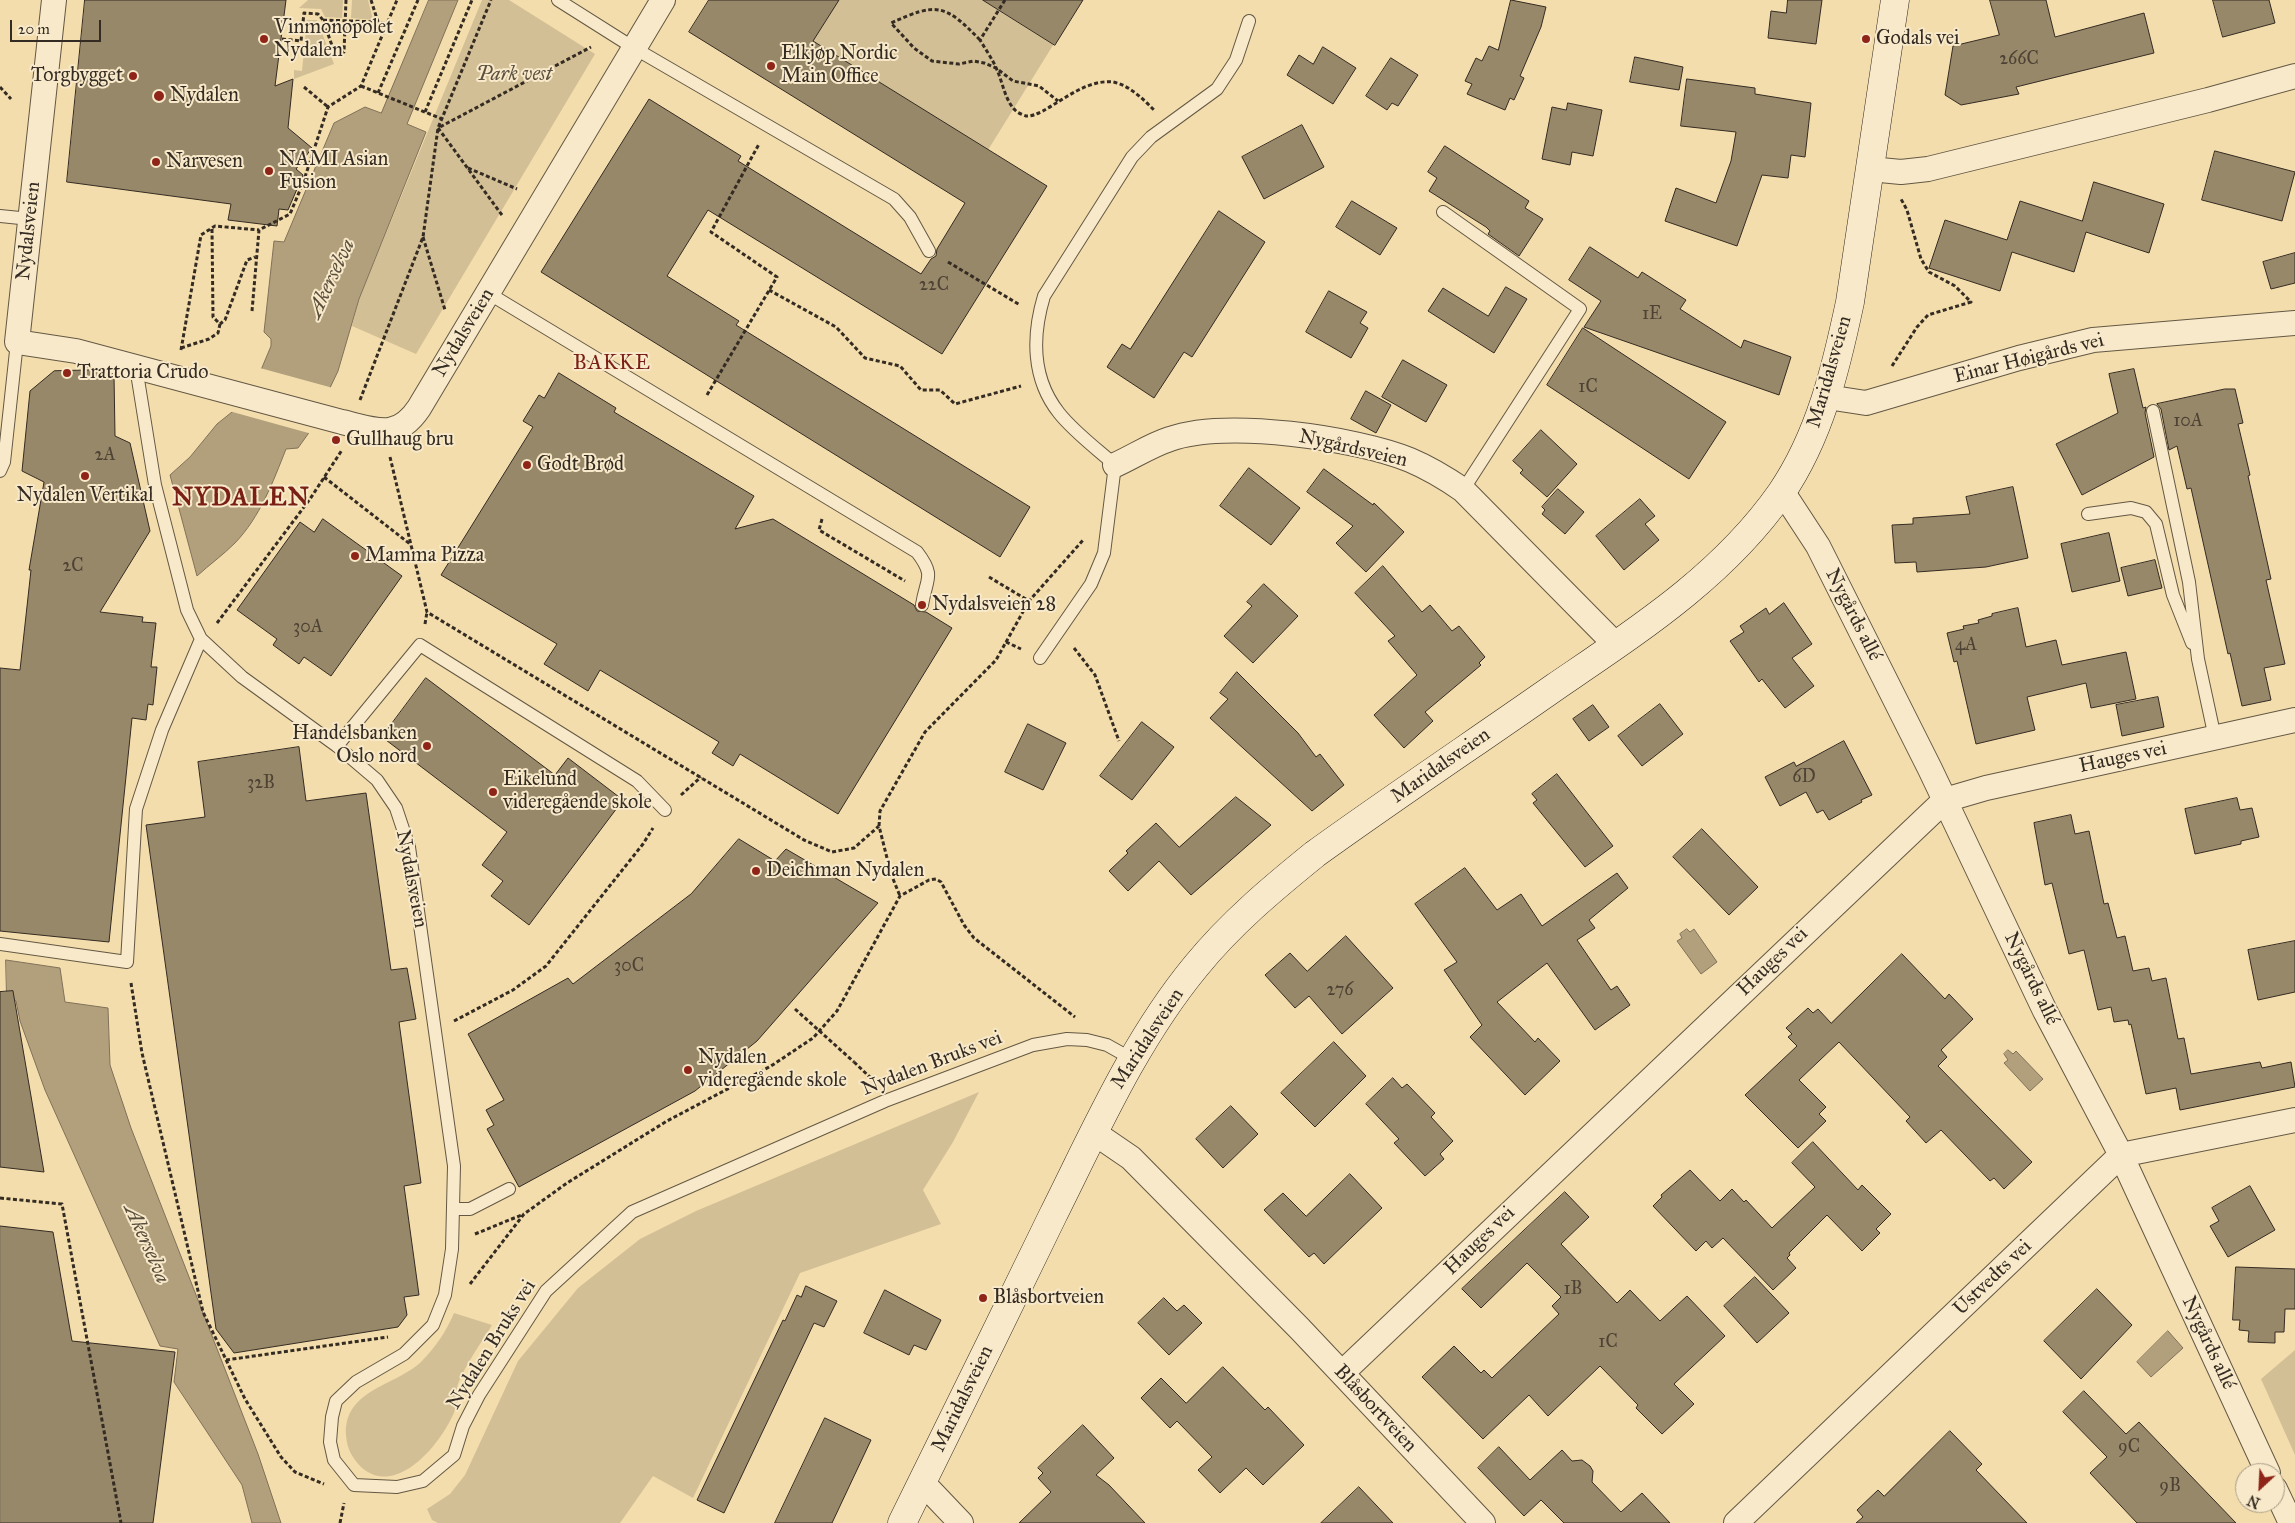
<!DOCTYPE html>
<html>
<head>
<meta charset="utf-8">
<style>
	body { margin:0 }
	#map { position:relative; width:2295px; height:1523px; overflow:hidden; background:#f3ddac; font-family:"IM FELL Great Primer",serif }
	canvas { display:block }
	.north { position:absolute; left:2235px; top:1463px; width:50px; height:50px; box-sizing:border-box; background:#f7e9c9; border:1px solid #a99d86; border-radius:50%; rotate:205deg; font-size:14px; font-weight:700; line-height:20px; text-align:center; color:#342b22 }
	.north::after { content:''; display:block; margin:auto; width:18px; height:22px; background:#8f2418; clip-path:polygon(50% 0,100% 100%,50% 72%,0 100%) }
	.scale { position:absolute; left:10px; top:20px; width:91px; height:22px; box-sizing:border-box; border:2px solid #342b22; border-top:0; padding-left:6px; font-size:15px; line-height:18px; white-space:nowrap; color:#342b22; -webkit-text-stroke:4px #f7e9c9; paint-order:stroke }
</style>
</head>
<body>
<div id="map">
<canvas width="2295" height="1523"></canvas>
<div class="north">N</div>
<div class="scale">20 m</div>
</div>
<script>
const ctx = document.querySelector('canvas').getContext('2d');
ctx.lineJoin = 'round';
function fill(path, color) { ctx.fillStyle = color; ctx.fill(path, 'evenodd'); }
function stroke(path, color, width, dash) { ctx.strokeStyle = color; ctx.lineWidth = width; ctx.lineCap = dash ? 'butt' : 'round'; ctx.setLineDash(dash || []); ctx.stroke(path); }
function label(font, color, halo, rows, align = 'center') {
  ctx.font = font + ' "IM FELL Great Primer",serif'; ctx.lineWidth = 4; ctx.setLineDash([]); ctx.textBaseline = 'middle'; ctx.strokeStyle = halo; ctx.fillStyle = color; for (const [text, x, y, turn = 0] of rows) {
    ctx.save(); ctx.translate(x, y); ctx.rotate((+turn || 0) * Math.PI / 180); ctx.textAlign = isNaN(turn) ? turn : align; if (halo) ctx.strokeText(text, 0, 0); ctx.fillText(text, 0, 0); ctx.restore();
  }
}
const green = new Path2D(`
	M308,0H343L342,18L325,17L321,9L299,8Z
	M352,0H368L373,20L351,18Z
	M482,0H509L595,54L416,354L352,326L359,299Z
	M837,0H987L1055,42L988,150L812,40Z
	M307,20H317L334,64L294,79V70L302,71Z
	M979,1092L953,1142L923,1190L941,1224L800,1273L693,1498L653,1476L620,1523H438L432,1520L427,1509L450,1494L465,1475L518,1361L578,1288L640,1239L696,1211Z
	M454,1313L492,1325C483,1340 460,1373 457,1388C456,1394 458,1401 456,1407C446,1438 399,1499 362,1468C352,1458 347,1449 346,1435C344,1390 394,1386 420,1363C435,1348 446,1332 454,1313Z
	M2295,1350V1455L2261,1379Z`);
const water = new Path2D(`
	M429,0H458L407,124L426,132L359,299L338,371L308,434L298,448L286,449C273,482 260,517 235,543C223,555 209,565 197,576L170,475L190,457L217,424L237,408L256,382L271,346V339L264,332L274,241L284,242L334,123L365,107L381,113Z
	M1687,929L1690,932L1694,929L1717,962L1701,974L1677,941L1682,938L1680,934Z
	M6,960L60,968L65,1002L108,1008L110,1065L131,1128L258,1454L281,1523H252L242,1485L174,1382L178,1349L160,1346L45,1090L20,1021L16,1001L7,999Z
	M2008,1050L2013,1054L2016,1051L2043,1079L2030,1091L2004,1063L2008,1060L2004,1054Z
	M2168,1331L2183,1348L2151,1377L2137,1362Z`);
const pier = new Path2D(`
	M260,368L333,388L312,434L229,411L248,390Z`);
const building = new Path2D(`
	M85,0H286L275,86L293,79L288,128L312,148L296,169L303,175L288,210L279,209L277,226L228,220L231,204L67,182Z
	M709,0H839L813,41L1047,186L942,354L708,210L667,276L739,321L736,325L1030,507L1000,557L541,272L649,99L741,156L738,161L921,274L931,259L936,256L937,249L965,203L689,32Z
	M983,0H1083L1055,45Z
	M1511,0L1546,7L1541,27L1520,76L1524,78L1514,100L1510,98L1505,110L1467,94L1472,84L1465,81L1476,58L1482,61L1489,46L1498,50Z
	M1788,0H1822L1816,44L1768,38L1771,11L1786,13Z
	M1990,0H2046L2055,37L2144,13L2154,53L2016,87L2019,94L1961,105L1945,95L1953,46L1999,35Z
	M2213,0H2269L2275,23L2223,37Z
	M1323,47L1356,68L1333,104L1287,75L1299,55L1313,64Z
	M1635,57L1683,67L1679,90L1630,82Z
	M1391,58L1418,75L1398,106L1392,103L1387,110L1366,96Z
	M1687,79L1755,88V94L1811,103L1805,157L1791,155L1788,178L1762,175L1737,246L1665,221L1676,188L1716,203L1731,161L1736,132L1681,126Z
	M1568,103L1602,110L1593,156L1572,152L1570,165L1542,159L1552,107L1566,110Z
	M1302,125L1324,167L1264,199L1242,157Z
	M1445,146L1529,201L1525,208L1543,219L1519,256L1488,234L1490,231L1486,227L1429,191L1437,178L1428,172Z
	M2215,151L2295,172L2282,221L2202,200Z
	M2094,182L2164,204L2149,253L2086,232L2074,272L2012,252L2000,291L1929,268L1945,220L2007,240L2020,201L2082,221Z
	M1352,201L1397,228L1380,255L1336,227Z
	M1219,211L1265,242L1192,357L1184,352L1154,398L1107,367L1122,344L1130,349Z
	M1590,247L1638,278L1642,272L1686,300L1680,309L1741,348L1744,340L1791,357L1779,395L1584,327L1601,301L1569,280Z
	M2295,253V283L2271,289L2263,262Z
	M1506,287L1527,299L1494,353L1428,311L1443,288L1488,316Z
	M1329,291L1367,312L1360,323L1368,328L1351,358L1306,332Z
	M1583,328L1726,422L1689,479L1547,385Z
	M1403,360L1447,385L1426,422L1382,397Z
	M2134,369L2143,408L2146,407L2145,413L2154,457L2082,495L2056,444L2118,413L2109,374Z
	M93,370L114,375L115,436L130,443L150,531L100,612L143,617L142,622L156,623L151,667H157L153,705L148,704L146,720L132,718L109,942L0,931V668L20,670L31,570H29L44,482L22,471L30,391L54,371Z
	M559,373L616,408L614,412L754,496L735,529L773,519L914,605L917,611L926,612L952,628L838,814L740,754L733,766L712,753L719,742L600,670L588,691L544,664L557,644L441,575L533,427L523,421L539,395L544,398Z
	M2225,389H2235L2243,423L2238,424L2250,475L2248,476L2271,579L2266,580L2285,664L2264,668L2271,700L2242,706L2230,653L2228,654L2191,488L2187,489L2177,446L2169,450L2161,409L2157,404Z
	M1366,391L1391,405L1376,433L1351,419Z
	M1541,430L1577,464L1547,497L1520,473L1523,470L1513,461Z
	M1249,468L1300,508L1271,545L1220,506Z
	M1324,469L1373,505L1374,503L1404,532L1366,572L1336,543L1353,526L1307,492Z
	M2013,487L2028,558L1986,567L1917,572L1916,562L1895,563L1892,525L1913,524V518L1970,514L1966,497Z
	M1558,489L1584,512L1565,534L1542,514L1545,510L1542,507Z
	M1640,499L1655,516L1645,524L1659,540L1624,570L1596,536Z
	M323,519L402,576L331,676L304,657L299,664L273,645L277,639L237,610L300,522L314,532Z
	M2109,533L2120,581L2072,592L2061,544Z
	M2155,560L2162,588L2128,596L2121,568Z
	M1383,566L1422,612L1430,605L1452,631L1459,626L1485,657L1479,663L1481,665L1425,712L1433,721L1404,748L1374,715L1417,675L1388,641L1395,636L1355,593Z
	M1264,584L1298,616L1253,663L1224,636L1252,606L1247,602Z
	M1784,603L1812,644L1792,658L1814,686L1785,708L1762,679L1759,682L1730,641L1744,632L1740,626L1766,608L1769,614Z
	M2018,608L2026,647L2056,640L2062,665L2126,652L2136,699L2091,708L2086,683L2027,697L2035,730L1976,744L1957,661L1954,662L1947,633L1964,629L1963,626L1979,623L1978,620L1992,616V614Z
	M1237,672L1298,733L1316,757L1320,754L1344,785L1312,811L1210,718L1228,699L1220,693Z
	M426,678L555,775L568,758L623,800L529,925L491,896L503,881L482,865L507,832L382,737Z
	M2158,697L2164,727L2122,736L2116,705Z
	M1660,704L1683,734L1642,766L1618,736Z
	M1593,705L1609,727L1589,741L1573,719Z
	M1142,722L1174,747L1132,800L1100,776Z
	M1028,724L1066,743L1043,790L1005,772Z
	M1844,741L1872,795L1861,800L1862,802L1829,820L1823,810L1817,813L1806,792L1780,806L1765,777L1794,762L1796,766Z
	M299,747L306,801L366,793L391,970L407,968L416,1019L399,1022L421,1183L404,1186L419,1295L404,1297L407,1315L398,1327L234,1353L216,1329L146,825L205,817L198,762Z
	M1557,774L1613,846L1585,867L1533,803L1537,800L1532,794Z
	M1236,797L1271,825L1191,895L1159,861L1128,891L1109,871L1128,853L1126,851L1156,823L1179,847Z
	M2237,798L2240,810L2252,808L2259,837L2241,841V844L2195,854L2185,809Z
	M2071,815L2075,834L2089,831L2104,904L2108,903L2117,938L2125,936L2133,971L2149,968L2152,981L2166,978L2178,1039L2184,1038L2191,1074L2260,1062L2262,1068L2291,1062L2295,1087L2180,1110L2176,1088L2146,1094L2131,1024L2129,1025L2128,1020L2114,1022L2111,1007L2098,1010L2084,950L2069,954L2052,883L2045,885L2034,823Z
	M1702,829L1758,887L1729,915L1673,857Z
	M739,839L775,861L786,849L878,903L757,1041L695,1091L519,1187L487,1129L494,1125L486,1110L504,1100L468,1034L568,978L573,984L691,894Z
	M1465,868L1497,910L1521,894L1542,926L1617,873L1628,888L1589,920L1595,928L1577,940L1611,990L1617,986L1630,1005L1595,1030L1547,963L1497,1002L1535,1042L1538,1038L1560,1061L1525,1095L1470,1037L1482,1025L1444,970L1457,962L1415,904Z
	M1346,936L1393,988L1342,1034L1309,996L1295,1008L1265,975L1290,953L1307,971Z
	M2295,941V992L2258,1000L2248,950Z
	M1902,954L1945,999L1949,994L1973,1019L1941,1050L1947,1057L1938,1066L2032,1162L2004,1189L1994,1178L1990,1181L1941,1130L1926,1143L1906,1121L1910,1117L1839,1042L1799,1080L1826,1107L1819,1114L1826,1121L1798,1148L1745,1095L1797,1046L1788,1037L1792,1034L1786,1028L1808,1008L1813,1013L1818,1009L1831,1023Z
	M13,991L44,1172L0,1167V992Z
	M1334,1042L1366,1076L1315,1127L1281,1093Z
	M1393,1078L1402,1088L1407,1084L1435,1113L1431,1117L1453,1141L1440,1154L1444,1159L1425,1176L1394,1143L1399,1139L1366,1104Z
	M1231,1106L1258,1134L1223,1168L1196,1139Z
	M1813,1142L1858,1190L1862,1185L1891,1214L1876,1229L1880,1233L1862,1251L1827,1215L1789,1253L1790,1255L1787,1258L1796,1268L1773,1290L1723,1238L1712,1248L1706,1241L1696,1251L1653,1206L1662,1197L1661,1195L1690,1170L1720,1201L1732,1189L1744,1202L1746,1200L1772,1228L1815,1187L1792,1163Z
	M1350,1174L1382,1208L1324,1264L1314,1253L1309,1257L1264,1210L1283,1193L1306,1216Z
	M2250,1186L2275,1230L2228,1257L2210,1226L2219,1221L2212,1208Z
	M1565,1192L1589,1217L1561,1244L1617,1303L1630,1290L1660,1321L1687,1296L1725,1336L1674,1384L1694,1404L1662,1434L1636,1408L1638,1405L1600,1366L1548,1416L1529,1395L1483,1439L1422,1377L1454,1346L1481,1373L1484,1370L1492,1378L1559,1314L1552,1306L1561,1297L1527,1263L1481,1308L1462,1289Z
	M0,1226L53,1232L72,1341L175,1352L153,1523H0Z
	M2236,1267L2295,1269V1309H2285L2284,1332H2275V1343L2248,1342L2249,1331L2239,1330L2240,1320H2233Z
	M1755,1277L1789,1313L1757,1343L1724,1306Z
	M806,1286L837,1301L824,1327L814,1323L724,1513L697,1500L783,1320L785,1321L797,1295L801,1297Z
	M2097,1289L2132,1325L2081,1379L2044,1341Z
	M885,1290L941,1320L926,1350L914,1345L909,1355L864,1333Z
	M1164,1298L1177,1311L1184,1305L1202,1323L1169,1355L1138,1323Z
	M1223,1367L1265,1410L1268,1407L1304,1445L1263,1485L1246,1468L1220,1493L1198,1470L1212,1457L1177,1421L1170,1428L1141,1398L1161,1378L1186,1403Z
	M2084,1391L2126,1434L2139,1422L2236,1523H2137L2090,1473L2107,1457L2063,1412Z
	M825,1418L871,1440L832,1523H775Z
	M1083,1425L1114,1458L1096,1475L1109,1485L1145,1523H1019L1051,1492L1038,1478L1043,1473L1038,1468Z
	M1950,1431L1982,1464L1976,1470L2027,1523H1856L1863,1517L1857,1510L1878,1490L1884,1496Z
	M1499,1447L1530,1480L1562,1450L1572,1461L1582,1460L1590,1466L1593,1471L1592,1482L1621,1512L1642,1493L1670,1523H1564L1541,1500L1524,1516L1478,1468Z
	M1359,1487L1393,1523H1321Z`);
const path = new Path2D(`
	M371,0L378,22L388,24
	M1005,0L980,40C986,50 993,60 997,70C1003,83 1005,101 1016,111C1018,113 1023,115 1026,116C1045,118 1079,78 1113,82C1129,85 1143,99 1154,110
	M323,20L378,22
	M282,39L301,41L304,13L318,14L323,20L335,54L344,52L346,0
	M980,40C945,4 937,2 891,23L914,48L932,61L959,64L974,61L984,63L996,68L1013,81L1039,86L1058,101
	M361,86L442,119
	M0,87L11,99
	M304,87L328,107
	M378,93L418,0
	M425,112L472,0
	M468,168L517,189
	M502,215L438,128L591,47
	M212,229L213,317L220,324L225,320L247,260L255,257
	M423,237L445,310
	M948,262L1020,305
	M769,290L836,327L865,358L900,366L921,390H940L955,404L1021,386
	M252,311L259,230L290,214L303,183L328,107L361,86L397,0
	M181,348L209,339L218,333L220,324
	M181,350L201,235L215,226L259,230
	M1892,366L1917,327L1928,315L1971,302L1955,286L1929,272L1921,259L1907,210L1901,199
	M707,395L777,277L711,232L759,144
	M360,400L423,237L438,128L491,0
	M390,457L427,612L804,840L832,852L854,848L879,826L891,874L900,896
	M324,477L410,544
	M822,519L819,530L905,581
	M989,577L1029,601L1084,539
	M217,623L310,499L342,450
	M425,624L427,612
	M1006,642L1021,649
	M1074,648L1095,675L1119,741
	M681,795L701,777
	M879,826L880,811L925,732L996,660L1029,601
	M131,983L142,1053L203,1312L245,1399L281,1457L295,1472L324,1484
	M454,1021L513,990L546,966L643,844L653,828
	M854,1062L875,1082
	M0,1198L62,1204L121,1523
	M475,1234L524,1214
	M470,1284L524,1214L567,1183L667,1121L771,1066L813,1038L837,1011L900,896L929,880L936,879L941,882L964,925L974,938L1075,1017
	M226,1360L388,1337
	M340,1523L344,1503`);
const lane = new Path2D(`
	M558,0L634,48L894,199L910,217L929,251
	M1443,212L1580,309L1463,490
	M0,216L30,219
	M488,293L917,552C936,577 926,578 922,605
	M136,367L155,485L187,610L201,639L242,677L337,746L377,780L396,808L409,847L454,1166L452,1249L445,1295L433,1325L404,1354L356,1382L336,1401L332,1417L330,1442L334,1460L354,1485L397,1487L423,1481L454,1455L463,1426L479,1395L546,1291L632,1212L885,1101L1033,1045L1067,1039L1087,1040L1107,1045L1132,1059
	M2153,411L2189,582L2198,659L2215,738
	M0,471L4,462L17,342
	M2088,514L2131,508L2146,512L2156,524L2173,595L2192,643
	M1040,658L1091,584L1104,553L1115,465C1097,449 1074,432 1059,413C1032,379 1032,336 1044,296L1132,157L1151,137L1217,89L1236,60L1249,21
	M337,746L420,645L637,781L665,810
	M0,944L127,962L136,809L162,730L201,639
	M453,1209H470L509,1189`);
const street = new Path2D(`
	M54,0L17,342L76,351L342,422C376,430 397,441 419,408L663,0
	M1870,169L1901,172L1928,169L2208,100L2295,76
	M1827,397L1866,403L2019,358L2093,340L2295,323
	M1115,465C1133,457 1151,445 1170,439C1225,419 1356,438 1410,460C1429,468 1447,479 1463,490L1616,645
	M1782,491L1818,546L1930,769L2045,1011L2121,1155L2268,1473
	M1093,1132L1131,1158L1300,1329L1483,1523
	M1342,1373L1945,800L1986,788L2295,720
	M922,1482L961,1523
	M2275,1489L2291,1523
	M1736,1523L2121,1155L2295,1120`);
const secondary = new Path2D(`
	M902,1523C953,1420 1003,1318 1053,1215C1096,1129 1135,1040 1196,966C1231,923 1273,888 1315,854C1394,797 1475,743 1555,687C1637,631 1723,576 1781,493C1820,436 1836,368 1850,302L1895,0`);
const pathBridge = new Path2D(`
	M795,1009L854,1062`);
const markers = [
	[264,39,5,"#8f2418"],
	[1866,39,5,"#8f2418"],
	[771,66,5,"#8f2418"],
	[133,76,5,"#8f2418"],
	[159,96,6,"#8f2418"],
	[156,162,5,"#8f2418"],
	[269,171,5,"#8f2418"],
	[67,373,5,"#8f2418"],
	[336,440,5,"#8f2418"],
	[527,465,5,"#8f2418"],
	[85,476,5,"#8f2418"],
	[355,556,5,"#8f2418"],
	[922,605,5,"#8f2418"],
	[427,746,5,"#8f2418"],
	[493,792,5,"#8f2418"],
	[756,871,5,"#8f2418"],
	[688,1070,5,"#8f2418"],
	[983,1298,5,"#8f2418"]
];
const numberNames = [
	["266C",2019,60],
	["22C",934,286],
	["1E",1652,315],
	["1C",1588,388],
	["10A",2188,422],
	["2A",105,456],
	["2C",73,567],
	["30A",308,628],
	["4A",1966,646],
	["6D",1804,778],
	["32B",261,784],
	["30C",629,967],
	["276",1340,991],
	["1B",1573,1290],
	["1C",1608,1343],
	["9C",2129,1448],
	["9B",2170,1487]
];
const poiNames = [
	["Vinmonopolet",274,28],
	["Nydalen",274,51],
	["Godals vei",1876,39],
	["Elkjøp Nordic",781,54],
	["Main Office",781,77],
	["Torgbygget",123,76,"right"],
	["Nydalen",170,96],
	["NAMI Asian",279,160],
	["Fusion",279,183],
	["Narvesen",166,162],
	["Trattoria Crudo",77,373],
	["Gullhaug bru",346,440],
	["Godt Brød",537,465],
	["Nydalen Vertikal",85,496,"center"],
	["Mamma Pizza",365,556],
	["Nydalsveien 28",932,605],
	["Handelsbanken",417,734,"right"],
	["Oslo nord",417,757,"right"],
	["Eikelund",503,780],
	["videregående skole",503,803],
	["Deichman Nydalen",766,871],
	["Nydalen",698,1058],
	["videregående skole",698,1081],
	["Blåsbortveien",993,1298]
];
const parkNames = [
	["Park vest",514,75]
];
const streetNames = [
	["Nydalsveien",29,231,-84],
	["Nydalsveien",464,333,-59],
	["Einar Høigårds vei",2029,359,-14],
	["Maridalsveien",1830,372,-74],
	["Nygårdsveien",1353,449,13],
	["Nygårds allé",1853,615,63],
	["Hauges vei",2123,758,-12],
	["Maridalsveien",1441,766,-35],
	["Nydalsveien",411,879,79],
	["Hauges vei",1773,962,-44],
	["Nygårds allé",2031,979,64],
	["Maridalsveien",1148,1039,-57],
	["Nydalen Bruks vei",932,1064,-21],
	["Hauges vei",1480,1241,-44],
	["Ustvedts vei",1993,1278,-44],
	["Nygårds allé",2208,1343,65],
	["Nydalen Bruks vei",492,1345,-58],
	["Maridalsveien",963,1399,-64],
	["Blåsbortveien",1375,1409,47]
];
const waterNames = [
	["Akerselva",332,279,-65],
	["Akerselva",146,1244,66]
];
const neighbourhoodNames = [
	["BAKKE",612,364]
];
const districtNames = [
	["NYDALEN",241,499]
];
fill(green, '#d3bf95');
fill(water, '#b2a07d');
stroke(water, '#807159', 1);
fill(pier, '#f3ddac');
fill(building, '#97886a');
stroke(building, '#342b22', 1);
stroke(lane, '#645844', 14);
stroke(street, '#645844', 26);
stroke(secondary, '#342b22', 29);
stroke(path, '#342b22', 3, [4, 2.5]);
stroke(lane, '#f7e9c9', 12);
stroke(street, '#f7e9c9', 24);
stroke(secondary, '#f7e9c9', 28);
stroke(pathBridge, '#342b22', 3, [4, 2.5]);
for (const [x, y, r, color] of markers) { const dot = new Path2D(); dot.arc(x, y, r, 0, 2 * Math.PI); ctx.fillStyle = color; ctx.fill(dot); stroke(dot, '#f7e9c9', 2); }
label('18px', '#4d4234', null, numberNames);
label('20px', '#342b22', '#f7e9c9', poiNames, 'left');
label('italic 20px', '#5c503f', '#f7e9c9', parkNames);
label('20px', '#342b22', '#f7e9c9', streetNames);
label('italic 21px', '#5a4e3d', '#f7e9c9', waterNames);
ctx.letterSpacing = '1px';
label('21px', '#7a1f14', '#f7e9c9', neighbourhoodNames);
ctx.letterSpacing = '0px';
ctx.letterSpacing = '1px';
label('bold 25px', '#7a1f14', '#f7e9c9', districtNames);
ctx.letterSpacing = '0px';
</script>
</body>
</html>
